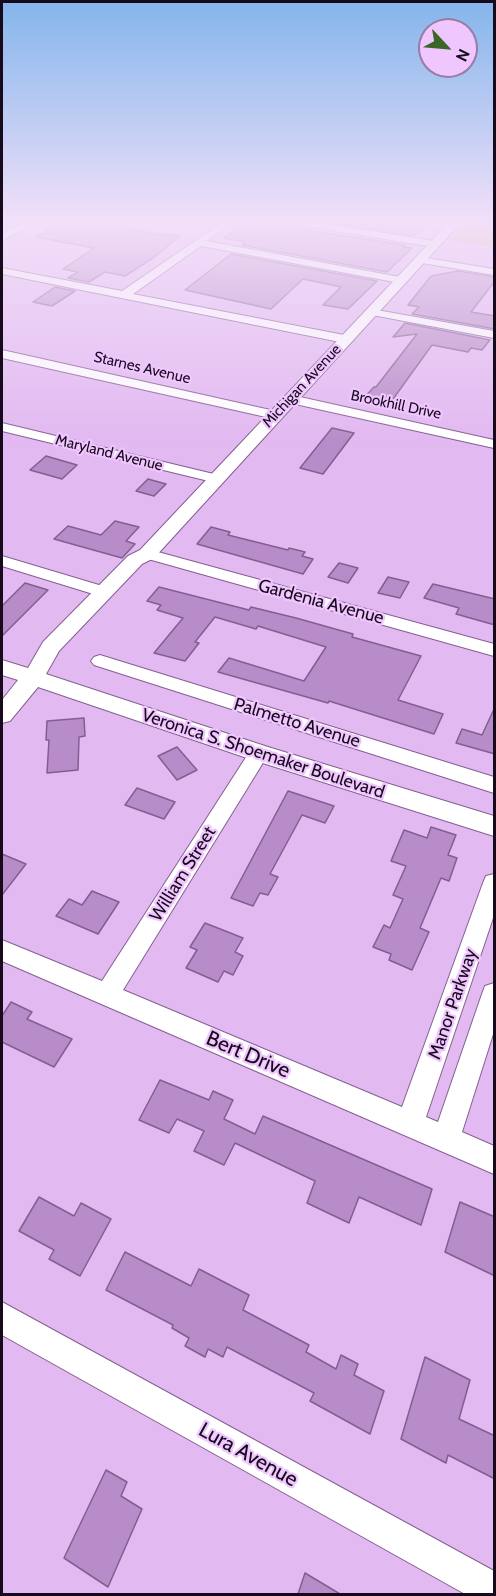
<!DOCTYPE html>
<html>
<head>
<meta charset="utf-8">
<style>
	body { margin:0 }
	#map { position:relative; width:496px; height:1596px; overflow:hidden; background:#e2b9f1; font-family:Cabin,sans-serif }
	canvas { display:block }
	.frame { position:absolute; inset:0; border:3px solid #180a1d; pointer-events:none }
	.north { position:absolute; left:418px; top:18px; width:60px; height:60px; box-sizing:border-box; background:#efc6fe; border:2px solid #997ba4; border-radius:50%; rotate:116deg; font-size:16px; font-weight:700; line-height:24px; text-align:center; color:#180a1d }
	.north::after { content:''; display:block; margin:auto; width:21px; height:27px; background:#3a6726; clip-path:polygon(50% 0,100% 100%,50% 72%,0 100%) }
</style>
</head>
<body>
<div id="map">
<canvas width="496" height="1596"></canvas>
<div class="frame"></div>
<div class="north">N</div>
</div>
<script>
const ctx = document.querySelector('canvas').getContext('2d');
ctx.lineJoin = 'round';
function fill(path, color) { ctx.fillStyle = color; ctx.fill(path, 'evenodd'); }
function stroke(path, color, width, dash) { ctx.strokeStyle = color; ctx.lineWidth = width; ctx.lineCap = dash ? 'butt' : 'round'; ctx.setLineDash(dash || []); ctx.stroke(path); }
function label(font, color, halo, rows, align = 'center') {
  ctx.font = font + ' Cabin,sans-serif'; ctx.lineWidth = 4.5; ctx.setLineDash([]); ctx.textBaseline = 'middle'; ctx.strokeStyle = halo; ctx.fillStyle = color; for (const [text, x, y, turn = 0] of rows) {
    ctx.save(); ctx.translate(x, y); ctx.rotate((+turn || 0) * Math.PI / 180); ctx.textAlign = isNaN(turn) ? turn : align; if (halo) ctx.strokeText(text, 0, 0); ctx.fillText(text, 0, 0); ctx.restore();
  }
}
const green = new Path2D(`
	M469,219H494V248L450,240Z`);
const building = new Path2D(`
	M66,219L159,234L180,236L153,258L125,276L105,272L89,282L68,278L78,272L63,269L94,248L36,237Z
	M308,219H433L414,236Z
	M246,221L405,245L403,247L412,248L387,272L242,245L246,242L224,238Z
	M231,254L377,281L348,309L323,305L341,287L303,279L271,309L185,290Z
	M458,271L495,277V281L471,312L495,316V329L412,314L419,307L408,305L431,276Z
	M55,287L75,291L52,306L33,302Z
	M405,323L490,340L482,350L471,348L468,352L432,345L388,406L362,400L374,387H376L417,334L393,337Z
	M332,428L354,433L323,474L300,468Z
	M46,456L77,465L62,479L30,470Z
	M148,479L166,484L154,496L136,491Z
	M115,521L139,527L126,541L135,544L122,558L54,539L68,526L101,535Z
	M211,527L230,532L228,535L288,550L289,548L305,552L302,556L313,559L303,574L197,544Z
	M339,563L358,568L348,583L328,577Z
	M388,577L409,582L400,598L378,593Z
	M25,583L48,590L2,636V606Z
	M433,584L495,599V625L456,614L459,608L424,598Z
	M159,587L249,610L251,607L296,618L353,634L352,637L421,656L398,700L443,714L434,734L329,701L328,703L218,672L229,658L304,681L326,647L258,626L256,629L215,617L195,642L199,643L185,661L154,653L183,618L157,610L161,605L147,601Z
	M495,707V754L456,743L462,729L482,735Z
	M84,718L85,736L79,737L78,770L47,773L49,740H46L47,721Z
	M177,747L197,770L177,780L158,756Z
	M137,788L175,802L164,819L125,805Z
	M288,791L334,806L325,823L302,815L270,874L278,877L268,895L260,893L253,906L231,898Z
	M431,827L456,835L448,855L457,858L449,881L441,878L420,928L429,932L412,970L389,960L391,954L373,947L384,925L390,928L403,899L393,895L406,866L391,861L404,830L427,838Z
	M2,854L26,864L2,895Z
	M92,891L119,902L98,934L56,916L69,899L82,905Z
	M205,923L243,938L235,952L243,956L233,975L224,971L218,982L186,968L197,950L190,947Z
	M11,1002L32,1012L27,1019L72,1039L54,1067L2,1042V1016Z
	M160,1080L209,1100L213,1091L233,1100L224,1119L255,1134L263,1116L432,1189L421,1225L359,1197L349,1223L307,1203L315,1181L235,1143L224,1165L194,1151L204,1131L177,1119L169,1133L139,1120Z
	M39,1197L74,1216L81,1203L111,1219L80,1276L49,1259L54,1250L19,1231Z
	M460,1202L495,1217V1276L445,1252Z
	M125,1252L191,1286L199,1269L249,1295L243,1310L309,1345L306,1352L336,1369L341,1355L358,1364L354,1375L384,1391L370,1434L310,1401L314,1393L227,1347L223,1357L208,1349L205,1357L185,1346L189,1338L172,1328L173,1325L106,1290Z
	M425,1357L470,1380L459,1419L495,1436V1479L448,1455L446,1463L401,1439Z
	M106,1470L127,1482L121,1496L142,1509L108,1587L64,1558Z
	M305,1573L340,1594H298Z`);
const minor = new Path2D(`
	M28,219H40L2,241V234Z
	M227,219H238L207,241L400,277L406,280L400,283L201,246L133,294L349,336V342L345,343L2,274V268L122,291Z
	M275,219H296L434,241L439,244L434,247L280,222Z
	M420,257L494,269V275L416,262L415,260Z
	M371,309L494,331V338L367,314L365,312Z
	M2,350L275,411L282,415L275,419L2,358Z
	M291,395L494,440V448L286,402L284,399L286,396Z
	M2,423L222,476L224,479L217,483L2,431Z
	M147,549L494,644V656L141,557L139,554Z
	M2,556L109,588L112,592L109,596L103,597L2,566Z
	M100,655L494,777V793L94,665L91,661L94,657Z
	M259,746L266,748L269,753L123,990L402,1107L483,883L486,876L494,874V915L426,1117L438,1122L482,994L485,986L494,983V1031L462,1132L494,1146V1174L2,961V940L102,981L252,748Z
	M2,1302L494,1571V1594H465L2,1335Z`);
const tertiary = new Path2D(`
	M452,219H464L154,558L142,564L59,651L46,674L268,747L494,816V836L250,759L38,687L10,721L2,723V700L18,680L2,675V660L28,668L43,642L128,556L140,550Z`);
const farStreetnames = [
	["Starnes Avenue",142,368,13],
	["Michigan Avenue",302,386,-47],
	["Brookhill Drive",396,405,12],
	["Maryland Avenue",109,453,14]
];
const streetNames = [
	["Gardenia Avenue",321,602,15],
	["Palmetto Avenue",297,723,17],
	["Veronica S. Shoemaker Boulevard",263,754,18],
	["William Street",183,874,-58],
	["Manor Parkway",453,1004,-71]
];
const nearStreetnames = [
	["Bert Drive",248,1055,23],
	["Lura Avenue",248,1455,29]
];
fill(green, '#d3b07b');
fill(building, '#b88cc8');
stroke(building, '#835e90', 1.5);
stroke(minor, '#845f91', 2);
stroke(tertiary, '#845f91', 2);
fill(minor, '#fff');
fill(tertiary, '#fff');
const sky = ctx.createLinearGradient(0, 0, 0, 442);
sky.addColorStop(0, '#83b5ec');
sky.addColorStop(0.5, '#f2e0f9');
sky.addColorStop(1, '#f2e0f900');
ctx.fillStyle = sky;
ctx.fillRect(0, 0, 496, 442);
label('15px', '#180a1d', '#efc6fe', farStreetnames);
label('18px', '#180a1d', '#efc6fe', streetNames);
label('21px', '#180a1d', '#efc6fe', nearStreetnames);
</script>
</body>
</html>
